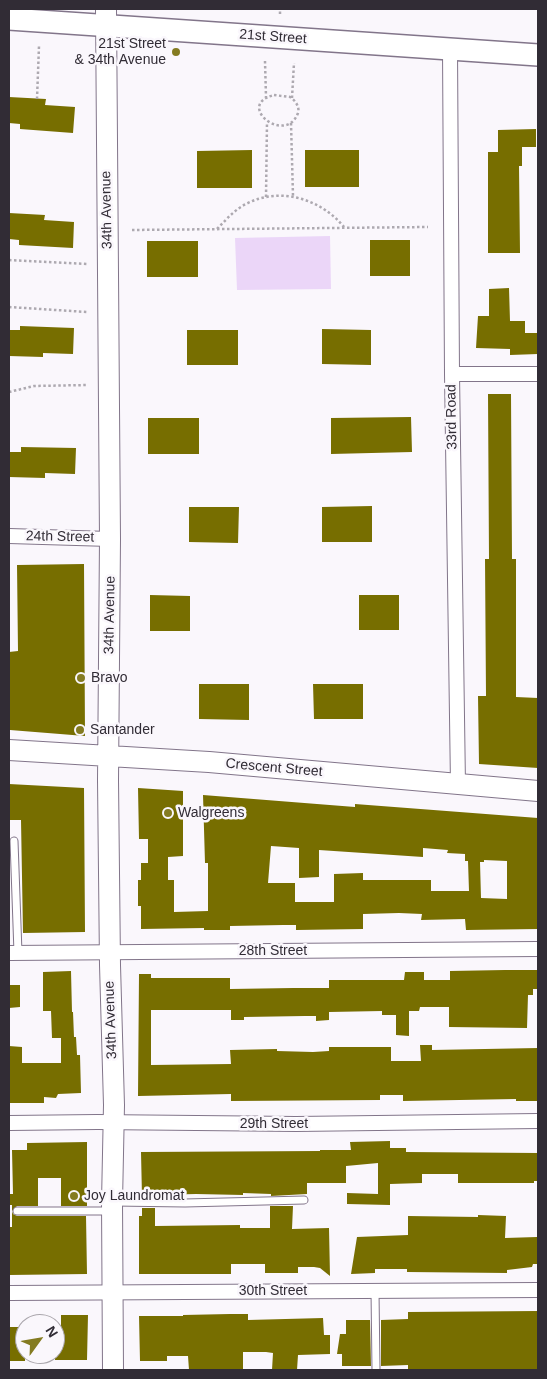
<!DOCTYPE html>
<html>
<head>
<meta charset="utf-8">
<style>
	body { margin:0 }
	#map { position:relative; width:547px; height:1379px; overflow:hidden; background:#faf7fc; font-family:Helvetica,sans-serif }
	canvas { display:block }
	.frame { position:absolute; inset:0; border:10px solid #312c35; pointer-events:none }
	.north { position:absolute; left:15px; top:1314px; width:50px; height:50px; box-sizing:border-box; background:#faf7fc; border:1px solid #aaa6ac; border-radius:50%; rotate:58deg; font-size:14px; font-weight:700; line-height:20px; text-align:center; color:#312c35 }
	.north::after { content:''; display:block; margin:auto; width:18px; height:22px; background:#847b21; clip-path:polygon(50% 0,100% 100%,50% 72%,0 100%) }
</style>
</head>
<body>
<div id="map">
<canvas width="547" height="1379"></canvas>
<div class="frame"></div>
<div class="north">N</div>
</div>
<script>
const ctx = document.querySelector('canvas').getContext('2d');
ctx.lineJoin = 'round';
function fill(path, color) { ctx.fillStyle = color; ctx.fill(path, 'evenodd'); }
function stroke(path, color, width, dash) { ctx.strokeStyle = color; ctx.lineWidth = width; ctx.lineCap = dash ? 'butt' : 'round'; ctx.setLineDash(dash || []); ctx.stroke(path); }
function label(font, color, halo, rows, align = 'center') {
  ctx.font = font + ' Helvetica,sans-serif'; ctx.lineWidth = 5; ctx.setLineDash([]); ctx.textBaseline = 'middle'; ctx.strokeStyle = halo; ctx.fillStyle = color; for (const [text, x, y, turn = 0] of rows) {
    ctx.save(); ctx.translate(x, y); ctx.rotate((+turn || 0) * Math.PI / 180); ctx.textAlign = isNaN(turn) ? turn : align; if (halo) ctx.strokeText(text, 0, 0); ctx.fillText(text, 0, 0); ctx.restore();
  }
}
const green = new Path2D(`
	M330,236L331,289L237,290L235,238Z`);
const building = new Path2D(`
	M9,97L46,99L45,105L75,107L73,133L20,129V124L9,123Z
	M536,129V147H522V166H519L520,253H488V152H498V130Z
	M252,150V188H197V151Z
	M305,150H359V187H305Z
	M9,213L45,215L44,220L74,222L73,248L19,245V240L9,239Z
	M370,240H410V276H370Z
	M147,241H198V277H147Z
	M509,288L510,321H525V333H538V354L510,355V349L476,348L478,316H489V289Z
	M20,326L74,328L73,354L43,353V357L9,356V330H20Z
	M322,329L371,330V365L322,364Z
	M187,330H238V365H187Z
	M488,394H511L512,559H516V697L538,698V768L479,764L478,696H486L485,559H489Z
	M411,417L412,452L331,454V418Z
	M148,418H199V454H148Z
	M21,447L76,448L75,474L45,473V478L9,477V452H21Z
	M372,506V542H322V507Z
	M189,507H239L238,543L189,542Z
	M84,564L85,736L10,730L9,652L18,651L17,565Z
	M150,595L190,596V631H150Z
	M359,595H399V630H359Z
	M199,684H249V720L199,719Z
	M313,684H363V719H314Z
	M9,784L84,788L85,932L23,933L21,820H9Z
	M138,788L183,791V856L168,857V880H174V912L208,911V863H205L203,795L355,807V804L538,818V929L466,930L465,919L421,920L422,914L399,913L363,914V929L296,930V925H283L230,926V930H204V928L141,929V906H138V880H141V863H148V839H139ZM271,846L299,848V878L319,877V850L423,857V848L448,850L447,853L465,854V861H468L469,891H431V880H363V873L334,874V902H295V883H268ZM484,860L507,861V899L481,898L480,862H484Z
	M505,970H538V989H533V995H528L527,1028L449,1027V1007H420L419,1011H409V1036L396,1035V1015H382V1011L329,1012V1020L316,1021V1016H305L244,1017V1020H231V1010H151V1065L231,1064L230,1050L277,1049V1051L313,1052L329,1051V1047H391V1061H421L420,1045H432V1050L538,1048V1101H516V1099L403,1101V1095H380V1100L231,1101V1094L138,1096L139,974H151V978H230V989L293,988H329V980H404L405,972H424V980H450V971Z
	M71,971L72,1012H73L74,1037H76L77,1055H80L81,1093L58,1094L56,1098L44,1097V1103H9V1046L22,1047V1063H61V1038H52L51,1011H43V972Z
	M9,985H20V1007L9,1008Z
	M390,1141V1148H406V1152L538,1153V1181H534V1183H458V1174H422V1183L390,1184V1205L347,1204V1193L378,1194V1163L346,1166V1183H307V1194L271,1196V1194L243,1193V1195L196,1194L155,1195V1197H142L141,1152L320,1151V1150H351L350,1142Z
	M87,1142V1206H61V1178H38V1206H17L12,1211L13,1214L17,1216H86L87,1274L9,1275V1227H12V1205H9V1194H13L12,1150H27V1143Z
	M270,1206H293L292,1229L329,1228L330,1276L320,1268L314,1267H298V1273H265V1264H231V1274H139V1216H142V1208H155V1226L240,1225V1228H270Z
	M478,1215L506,1216L505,1238L537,1237L538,1264H533L532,1267L507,1270V1273L407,1272V1269H375V1273L351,1274L357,1237L408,1235V1216L478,1217Z
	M538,1311V1369L408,1370V1365L381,1366V1320L408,1319V1312Z
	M230,1314H248V1320L323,1318L324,1335H330V1354L298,1355L297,1370H272L273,1353L266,1352H243V1370H189L188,1356H167V1361H140L139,1316H183V1315Z
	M61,1315H88L87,1360H55V1327H61Z
	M346,1320H370L371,1366H342V1354H337L340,1334H346Z
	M9,1327H25V1361H9Z`);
const path = new Path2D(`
	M280,14V9
	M265,61L266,97
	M274,95L290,97C295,100 300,107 298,113C286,146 234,105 274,95Z
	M292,98L294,63
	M37,99L39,46
	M291,123L293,196
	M266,197L267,122
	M217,229C226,220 234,210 246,204C280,186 321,199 344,227
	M132,230L428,227
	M9,260L87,264
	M9,307L87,312
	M9,392L34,386L88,385`);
const lane = new Path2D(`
	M14,841L18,953
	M114,1202L185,1203L304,1200
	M17,1211H109
	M375,1291L376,1370`);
const street = new Path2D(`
	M450,49L452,374L458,785
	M452,374H538
	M9,536L110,539
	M9,953L538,949
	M9,1123L97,1122L296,1124L538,1121
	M9,1293L538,1290`);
const secondary = new Path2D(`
	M106,9L110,539L108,780L110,965L114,1105L112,1202L113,1370
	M9,750L209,762L538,791`);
const primary = new Path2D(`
	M9,19L538,55`);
const markers = [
	[176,52,5,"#847b21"],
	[81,678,5,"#847b21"],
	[80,730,5,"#847b21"],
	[168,813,5,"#847b21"],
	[74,1196,5,"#847b21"]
];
const streetNames = [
	["21st Street",273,37,4],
	["34th Avenue",107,210,-91],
	["33rd Road",452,417,-91],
	["24th Street",60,537,1],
	["34th Avenue",110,615,-89],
	["Crescent Street",274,768,5],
	["28th Street",273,951],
	["34th Avenue",111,1020,-92],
	["29th Street",274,1124],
	["30th Street",273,1291]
];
const poiNames = [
	["21st Street",166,44,"right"],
	["& 34th Avenue",166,60,"right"],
	["Bravo",91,678],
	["Santander",90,730],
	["Walgreens",178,813],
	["Joy Laundromat",84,1196]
];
fill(green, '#ebd6f8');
fill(building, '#776e00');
stroke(lane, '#82758a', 9);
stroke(street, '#82758a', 16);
stroke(secondary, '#82758a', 22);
stroke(primary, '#82758a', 24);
stroke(path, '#ada9b0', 2.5, [2.5, 2.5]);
stroke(lane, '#fff', 7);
stroke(street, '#fff', 14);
stroke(secondary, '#fff', 20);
stroke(primary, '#fff', 21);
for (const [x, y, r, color] of markers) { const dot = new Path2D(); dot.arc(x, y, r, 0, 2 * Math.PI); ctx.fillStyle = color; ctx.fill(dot); stroke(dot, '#faf7fc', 2); }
label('14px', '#312c35', '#faf7fc', streetNames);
label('14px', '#312c35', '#faf7fc', poiNames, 'left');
</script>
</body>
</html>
